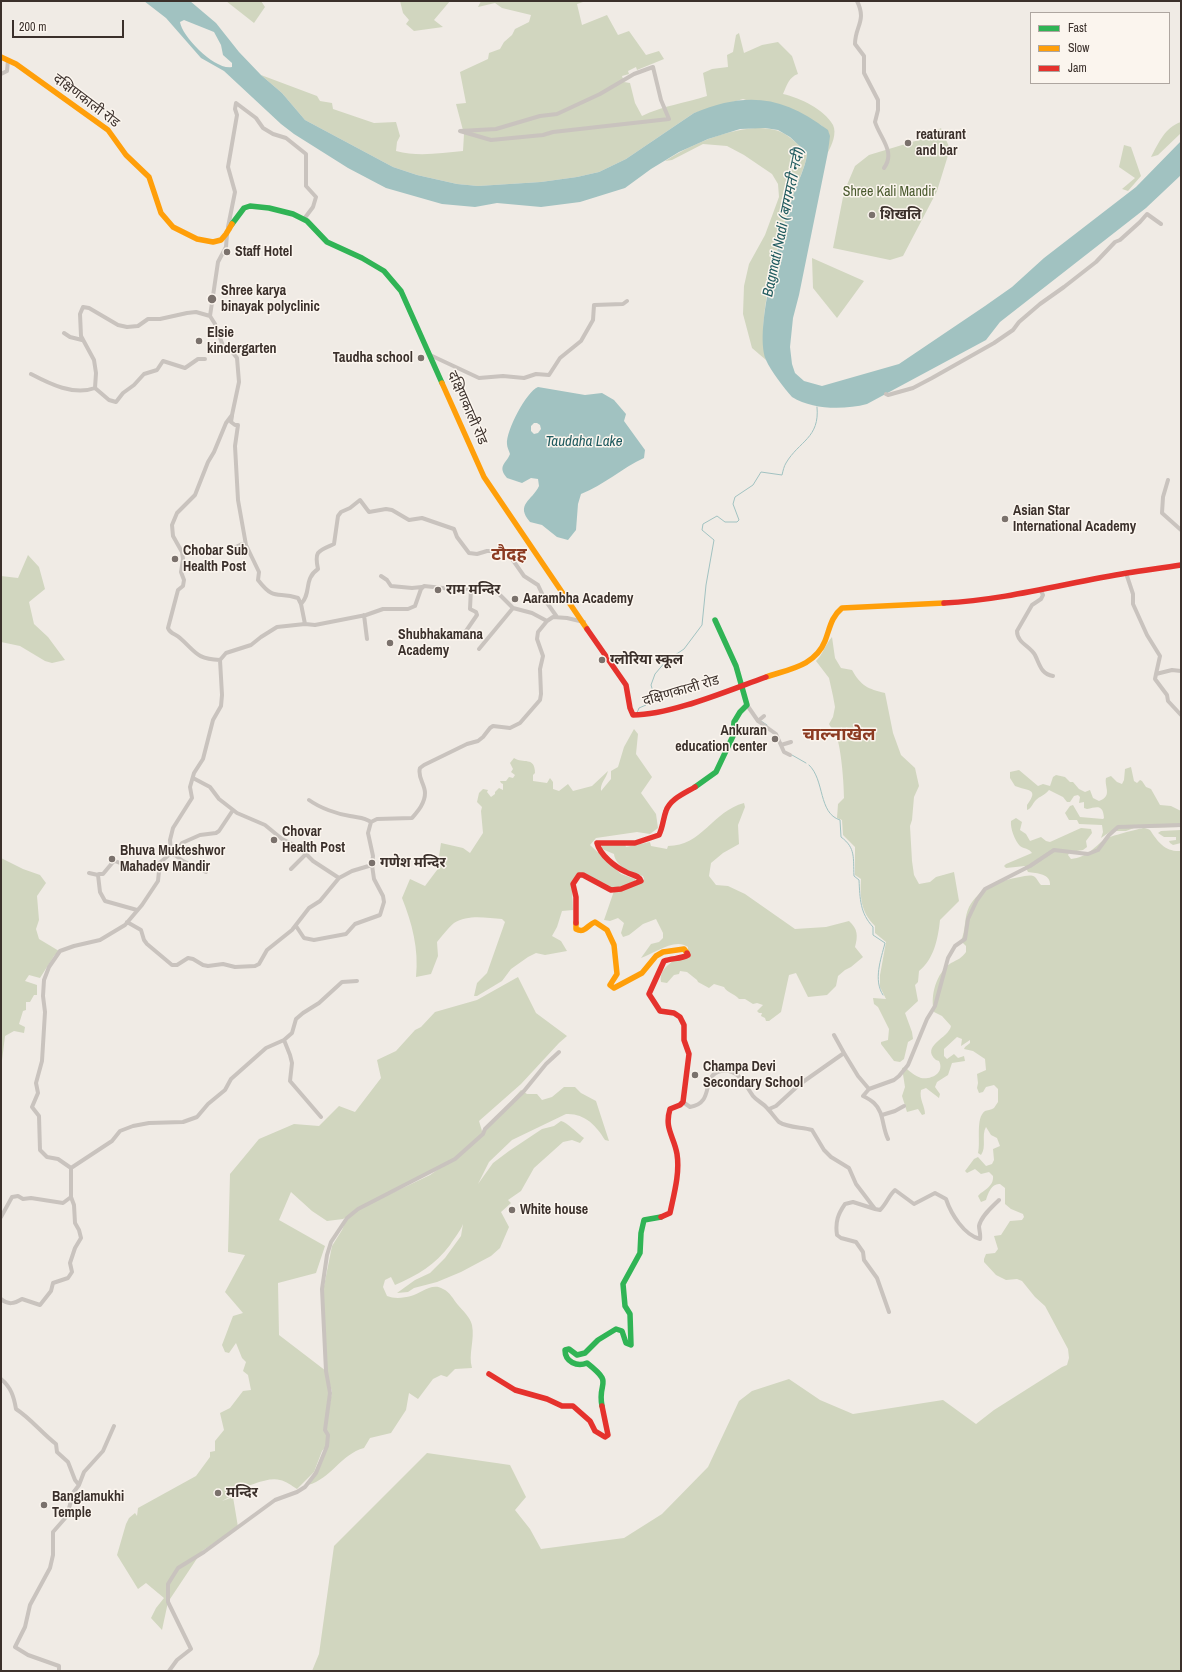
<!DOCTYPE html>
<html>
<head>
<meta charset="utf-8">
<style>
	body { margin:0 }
	#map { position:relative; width:1182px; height:1672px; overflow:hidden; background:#f0ebe5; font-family:"Archivo Narrow",sans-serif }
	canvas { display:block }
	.frame { position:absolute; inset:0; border:2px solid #3b302b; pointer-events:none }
	.legend { position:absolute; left:1030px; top:12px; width:140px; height:72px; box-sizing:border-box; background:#fbf5ee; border:1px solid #aea6a0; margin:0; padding:5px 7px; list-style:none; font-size:12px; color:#3b302b }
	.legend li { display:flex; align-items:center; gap:8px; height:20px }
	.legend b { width:20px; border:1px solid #aea6a0 }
	.scale { position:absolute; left:12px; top:20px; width:112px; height:18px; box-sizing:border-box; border:2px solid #3b302b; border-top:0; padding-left:5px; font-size:12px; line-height:14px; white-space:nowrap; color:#3b302b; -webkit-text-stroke:3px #fbf5ee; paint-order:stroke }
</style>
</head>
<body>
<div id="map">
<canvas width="1182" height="1672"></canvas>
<div class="frame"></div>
<ul class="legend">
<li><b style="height:5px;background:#30b455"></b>Fast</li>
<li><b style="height:5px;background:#ff9f0a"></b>Slow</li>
<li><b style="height:5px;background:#e5322d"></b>Jam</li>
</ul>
<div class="scale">200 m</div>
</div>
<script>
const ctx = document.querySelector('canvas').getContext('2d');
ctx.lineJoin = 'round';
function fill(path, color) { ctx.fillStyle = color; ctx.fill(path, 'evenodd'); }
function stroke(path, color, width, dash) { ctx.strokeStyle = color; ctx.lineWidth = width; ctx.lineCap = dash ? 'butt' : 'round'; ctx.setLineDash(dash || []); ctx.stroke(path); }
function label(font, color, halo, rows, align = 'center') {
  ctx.font = font + ' "Archivo Narrow","Noto Sans Devanagari",sans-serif'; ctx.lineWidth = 3; ctx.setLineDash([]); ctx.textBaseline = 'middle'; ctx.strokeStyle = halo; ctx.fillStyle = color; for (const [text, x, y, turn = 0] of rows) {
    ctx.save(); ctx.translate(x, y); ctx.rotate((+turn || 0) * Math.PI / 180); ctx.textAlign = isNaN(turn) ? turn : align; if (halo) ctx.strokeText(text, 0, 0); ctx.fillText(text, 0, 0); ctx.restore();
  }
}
const green = new Path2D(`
	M226,1H261L265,7L254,23Z
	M400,1H450L434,20L443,27L414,31L406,24L409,20L403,13Z
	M481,1H586L577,4L582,25L607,15L618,35L629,31L646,55L659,51L664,59L637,70L636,67L628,71L629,74L622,76L624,82L630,83L635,103L642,116C662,106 685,103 707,96L703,73L712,69L728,67L727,55L733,52L736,35L739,33L744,53L762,45L778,42L792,56L798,74C789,77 787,85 783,94C800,98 824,109 833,125C837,133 832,145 828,152L829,133L821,125L743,99L694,113L626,159L599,172L577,177L541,182L478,186L457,184L417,175L393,167L305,120L282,93L261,75L317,96L320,101L332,103L333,109L374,123L396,122L400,136L397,142L396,151C418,157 441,153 463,151L464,134L456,104L466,103L460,72L488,59L489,53L500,49L504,42L512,35L515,29L529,22L531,15L502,8L495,3L478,7Z
	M1181,122V133L1158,155L1151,157C1158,144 1165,127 1181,122Z
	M755,128C782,128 787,134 806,152L807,155C805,168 798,180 794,193C780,237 755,315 766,360L752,348L743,314L744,286L749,264L765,235L779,197L778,184L772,174L744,155L727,146L703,144L672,160L665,161C692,144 722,131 755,128Z
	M941,128L950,149L937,191L903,256L890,260L833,248L844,192L855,166L869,155L922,139Z
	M1124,145L1131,147L1141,176L1128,191L1122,189L1135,178L1119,167Z
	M812,258L864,281L837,318L813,288Z
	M28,555L39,567L45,589L29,602L34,624L48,637L65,660L52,663L45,661L20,646L1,642V576L18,578Z
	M832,637L835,658L841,668L852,670C861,686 868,689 885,693L893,733L901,755L915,768L919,786L914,797L912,820L910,826L912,861L914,875L919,884L930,882L936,877L954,872L959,901L940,920C938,939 934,959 919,971L918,982L915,985L918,1001L905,1013L912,1032L913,1039L908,1042L904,1059L900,1062L894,1061L881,1044V1042L888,1040L889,1029L878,1007L874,1004L873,998L886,999L880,987V975L886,942L875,933V926C861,912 860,898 861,879L855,875V847L843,835L842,820L837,818L838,804L844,798C844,783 841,744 835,732C833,729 830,727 829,724L833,717L835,707L833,696L829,678L816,661C823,654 825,645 832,637Z
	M634,729L638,734L636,754L652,777L641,793L656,814L658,828L650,834L637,832L596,838L590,845L621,874L635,879V882C627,884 618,889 610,888C600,886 592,873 579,873L572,890L573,910L562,911L557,927L552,936L561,941L567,951L545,955L536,953L528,957L511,969L502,981L477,996H474L477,983L487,973L505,922L502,919C487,918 468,914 454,923C448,928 442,936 437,942L438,956L431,974L416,977C419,949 412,923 402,898L410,879L425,886L437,870L441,843L463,848L470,853L483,833L481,811L482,807L477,802L479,793L483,789L488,790L487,792L491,797L495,794V792L499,788L503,790V784L501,783L500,781H506L509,777L513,778L515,775L511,772L513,769L510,763L514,758C523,764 535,756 535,773L533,775V781L547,783L550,778L553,782V789L559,791L568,784L573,791L592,786L608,771C606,779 600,783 601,791L611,779V771L618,767L624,747Z
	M1131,767L1134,781L1137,783L1140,780L1142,781L1146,787L1151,789L1160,805L1171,806L1181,811V827L1134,828L1126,831H1111L1101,838L1103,832L1102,825L1079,824L1077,820H1069L1065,813L1070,806L1073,805L1080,817L1103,819L1104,818C1103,804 1097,807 1087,809L1084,808V802L1079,803L1080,797L1078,795L1074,796L1070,802H1067L1063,797L1049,790C1044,796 1040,796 1036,800C1032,804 1032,808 1027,810V805C1040,788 1027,791 1015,786L1010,778V772L1019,770L1038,786L1043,784L1050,786L1053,777L1056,775L1065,777L1070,782H1073L1079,789L1085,792L1090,790L1093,798L1099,801C1113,796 1104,787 1106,778L1111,776L1117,782L1122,784L1124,780L1125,769Z
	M744,803L745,807L738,825L739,844L723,853L711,863L709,876L716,885L728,886L745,894L795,929L826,927L849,921C858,929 858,936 855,947L863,957L851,967L845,970L838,976L836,986L827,995L808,997L796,973L789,975L781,1012L769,1021H766L765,1018L761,1016L762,1013H759L757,1011L763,1005L757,1003L753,1004L745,999H739C734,993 727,993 724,987L714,984L709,988L698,982L697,980L687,972L680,971L679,974L674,975L667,983L661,982C658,967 678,958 688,952V947C675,937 653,954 641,958L651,944L659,942L663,938V933L656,919L643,924L629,935L623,937L621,933L624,923L618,918L610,921L604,920L614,891L641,882L644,879L643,876C632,874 615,866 614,854L602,849V843L625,844L626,847L650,842L651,846L667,849L668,846C702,846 713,811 744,803Z
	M1016,818L1022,822L1020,830L1026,834L1030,841L1041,837L1046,841L1050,842L1081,828L1091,829L1092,833L1086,841L1087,847L1083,850L1070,852L1068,855L1071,859C1088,857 1093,848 1105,839C1107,837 1141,828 1144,828C1146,828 1148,829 1150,830C1158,842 1165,852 1181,851V1671H312L319,1654L334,1546L427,1453L510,1465L526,1497L515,1510L530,1529L541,1549L624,1538L662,1514L708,1467L739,1401L752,1391L789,1379L820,1400L853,1414L943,1400L976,1424L994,1410L1062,1367L1067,1365L1069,1358L1068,1349L1045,1306L1035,1297L1022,1281L1017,1279L1006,1280L996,1275L984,1262V1259L986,1254L995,1253L998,1249L994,1236L1001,1235L1010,1221L1022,1220L1024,1217L1023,1214L1011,1209L1005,1204V1188L1000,1184C992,1183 988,1193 986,1200L981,1202L978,1196C983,1190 994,1187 993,1176L989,1172L981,1174L975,1169L967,1173L965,1171L974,1159L978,1157L986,1166L992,1164L994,1160L993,1149L1000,1146L997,1138L991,1135L986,1127C981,1135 987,1147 981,1155L978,1153C981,1143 975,1118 985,1111C987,1110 991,1110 994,1108L998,1102V1089L994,1085L986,1087L983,1092L979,1093L977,1088L978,1083L977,1074L986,1070L985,1059L973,1051L964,1049L965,1047L970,1043V1040L961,1046L962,1039L957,1037L944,1049V1056L947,1059L954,1054L958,1058L964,1056L965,1061L952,1063L948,1075L937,1082L935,1087L940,1094L939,1098L926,1088L921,1090C919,1099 925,1106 925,1114L922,1115L918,1109L907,1112L902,1096L905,1087L902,1068L905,1067C909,1071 915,1076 921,1078C931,1080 945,1073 939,1061L936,1060C920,1046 949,1038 951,1026L942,1016L934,1012C930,996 936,973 951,963C957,960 962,958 966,952V946L961,941C966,930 964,917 969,907C980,887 999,881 1020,877C1025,876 1031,874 1035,877C1037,879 1039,883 1041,885H1050C1051,874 1037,873 1028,872L1025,866L1006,868L1004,866L1006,864L1032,853C1029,848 1024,849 1020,846C1015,841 1010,828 1011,821Z
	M1181,830V843L1173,845L1170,843L1169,841L1176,840V837H1164L1158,833L1161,831Z
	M1,858L23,869L40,875L46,883L37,896L39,920L36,929L39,939L59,951L54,956L40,978L29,975L25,981L37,985V995H34L30,1002H26V1010L23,1011L19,1024L25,1027L24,1033L14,1031L5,1036L1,1069Z
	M518,977L536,1013L567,1036L559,1043L521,1084L479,1121L482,1131L486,1129L521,1090L527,1094H537L542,1100L552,1097L564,1087H575L581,1093L596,1101L609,1141L605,1140C596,1125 584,1113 566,1114L512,1140L489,1162L478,1184L493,1163L509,1151L542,1129L554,1126L561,1121C568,1123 577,1133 584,1138L580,1143L572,1140L563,1142L534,1168L521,1191L508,1200L511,1203L501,1212L509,1227L500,1248L491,1256L461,1272L437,1282L414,1288L408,1292L397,1293L415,1280L430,1273L445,1258L461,1236L463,1224C460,1232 454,1238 450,1245C435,1265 418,1275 395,1285L391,1277L385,1280L383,1287L387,1296C394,1299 404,1298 411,1296C421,1294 431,1282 443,1289C450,1292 453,1299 458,1305C463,1311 470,1317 472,1325C475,1340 468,1354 472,1368L455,1369L447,1377L441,1375L433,1379L418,1399L409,1393L406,1410L391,1433L370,1438L364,1448C341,1454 331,1479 308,1485L327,1445L322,1451L314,1472L297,1489C292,1486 286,1481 280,1480C269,1476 246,1487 235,1491L233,1495L222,1501L233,1497L238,1527L202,1551L168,1602L162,1630L151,1618L156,1608L164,1598L146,1583L138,1589L117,1555L126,1524L129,1518L135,1513L137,1516L138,1508L196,1476L210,1457V1452L215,1451V1441L224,1430L220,1413L230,1408L243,1391L251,1390L248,1375L243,1371L246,1362L242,1358L236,1343L229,1353L225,1352L222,1345L233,1316L243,1313L225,1292L245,1255L228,1252L230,1174L259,1139L294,1124L319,1126L339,1106L355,1112L381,1078L377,1060L396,1051L415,1030L421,1027L435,1012L477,1000ZM449,1162L430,1175L386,1196ZM291,1192L312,1211L327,1221L343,1219L348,1216L342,1230L332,1246L323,1291L326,1371L279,1335L278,1283L316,1273L325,1246L279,1220ZM328,1378L332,1392L328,1414Z`);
const water = new Path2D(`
	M144,1H190L216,23L239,52L261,75L282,93L305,120L393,167L417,175L457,184L478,186L541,182L577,177L599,172L626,159L694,113C747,91 783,96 828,130L830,136L828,152L799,295L793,318L790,347L792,364L795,373L804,381L822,386L899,364L985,306L1012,287L1044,258L1136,187L1181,141V175L1146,208L1000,322L986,340L867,404C844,410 813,410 792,397C784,388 771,371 766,360C753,328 783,227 794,193C798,181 805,168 807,155L806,152L790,137L778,130L765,128L740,129L708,139L679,152L651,169L625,188L580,202L541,207L497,203L475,207L442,204L386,188L348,168L294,134L281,124L224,71L201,58L166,18ZM184,20L214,32L221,45L223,55L232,63V67C216,71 182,37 180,22Z
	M538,387L585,395L602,393L614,400L626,414L624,421L645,450L644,458C622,468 604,485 581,494L578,504L576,530L568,540L557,537L542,525L530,522C515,504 532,501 539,486L538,479L531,478L522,483L507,478C497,466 506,464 510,454C509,451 507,447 507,444C506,431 526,392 538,387ZM534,423H537L540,425L541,429L538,433L534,434L531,431V426Z`);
const stream = new Path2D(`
	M637,713L639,708L646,705L654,695L651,685L655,674L666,661L684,649L702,625L706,585L714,540L702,530L703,524L717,516L725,522H737L739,520L733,504L735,497L753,485L761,472L782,475C783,471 784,466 786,463C799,441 820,438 817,407
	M761,721L767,725
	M792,755L806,763
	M809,765C825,780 818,813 840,820L841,837C856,848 853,858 854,876L859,880C860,899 860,913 873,927V935L885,943C881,959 873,980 883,995`);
const street = new Path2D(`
	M857,1C867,21 855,26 855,44L864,56V73L878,100V110L875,122C880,138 896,152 884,168
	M653,67L661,100L669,119L553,132L543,135L491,140L460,131L496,129L540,116L557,114L600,94L634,74Z
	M1,74L7,71L8,60
	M230,229L228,227L235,192L228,167L237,115L235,109L236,103L256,118L263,128L273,134L286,138L306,154V186L316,197L313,207L304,219
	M64,333L70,337L82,340
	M430,355L479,378L503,376L524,378L536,374L549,375L560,358L581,341L593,320L594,305L623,304L627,301
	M31,374C50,384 74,396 95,388L96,373L94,360L81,336L80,314L83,307L89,308L118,325L127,327L138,326L148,319H160L187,313L196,312L210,316
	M95,388L109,400L116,402L123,393L134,385L144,374L157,370L163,361L185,368L198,359H205
	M886,394L888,395L913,388L932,378L994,343L1013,330L1019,322L1040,304L1064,287L1096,262L1115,242L1120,240L1140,222L1147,214L1161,224
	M232,416L231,422L235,425H238L235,446L238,500L246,545
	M1168,480L1163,497L1162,513L1181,530
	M230,550L242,544L246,545L259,572L258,580C275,602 277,591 298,598L301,604
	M1126,573L1133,594V604L1147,635L1160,656L1156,674
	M381,576L387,580L391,586L412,588L422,587
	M1041,591L1043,595L1041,599L1032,605L1017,631C1017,643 1030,646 1035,655C1040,665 1041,674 1053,676
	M364,615L367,639
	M305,624L301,604C312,593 303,579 318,569C314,551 318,551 334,544L338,516L341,512L350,508L360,500L369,512L386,509L392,510L409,520L422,518L451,528L454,529L457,537L469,553L477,554L487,551H499L510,556L524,576L538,585L545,600L557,617
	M466,631L477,615L476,612L470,609L471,588
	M479,649L513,608
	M220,660C196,659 196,652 180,638C176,634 170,634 168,628L178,590L183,586L184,580L181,572L183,559L182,552L173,536L172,525L177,513L195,495L208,462L214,452L226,423L232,415L239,382L237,358L230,349L223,346L215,324L210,316L218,262L226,247L227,234
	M1181,671L1172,670L1156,674L1155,679L1167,695L1168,701L1181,715
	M747,705L758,721L776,734L784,752L790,755
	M758,721L764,716
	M781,745L791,742
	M193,778L210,787L219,799L237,813L265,825L282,839L300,848L313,861L339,878L352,871L372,865L373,856L368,833L371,822L377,819L412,818C418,811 425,803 425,793C425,784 417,777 420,768L424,765L467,744L478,741L483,737L490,728L493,726L510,728L520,723L540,700L541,694L540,669L543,656L537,639L538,632L547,621L553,617L567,618L584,622
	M309,800C320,808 337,814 350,816C359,818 364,817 371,822
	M172,853L183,861L206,872
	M174,855L182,843L200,835L216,833L219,831L233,810
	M291,869L306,854
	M89,873L98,875L100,892L105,901L137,910
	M98,875L99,874H103L113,862L115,861L130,867L157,865
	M127,922L141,930L144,940L147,944L172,965H177L188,958L193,959L203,965L208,966L223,964L235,967L255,966L259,964L267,950L292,930L309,908L320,901L339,878
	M296,926L304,938L314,940L346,934L355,924L380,915L384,902L383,896L374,879L372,865
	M284,1040L290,1055L292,1063L290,1081L321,1117
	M844,1053L858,1076L869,1089L894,1080L899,1076L908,1065L927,1019L935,1006L948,958L955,946L965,939L968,919L977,900L985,889L1030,866L1054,850L1088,854L1098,850L1109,835L1118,827L1181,825
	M869,1089L863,1096C867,1098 871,1100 874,1103C884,1112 882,1127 888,1139
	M683,1102L690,1107C716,1103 700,1075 721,1071C739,1068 745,1085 753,1096C757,1101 763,1103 767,1108C771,1112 775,1118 779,1122C788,1128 802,1127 812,1130L824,1150L831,1157L849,1168L856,1184L875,1209L853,1202L845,1204C838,1214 835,1222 837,1235L841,1238L856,1242L863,1252L864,1260L877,1278L889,1312
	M769,1109L776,1106L800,1084L844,1053L834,1035
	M882,1115L895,1111L904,1106
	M71,1168L112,1141L120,1131L133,1126L149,1123L183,1122L197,1117L208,1104L225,1090L231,1079L266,1048L284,1040L292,1033L296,1019L303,1013L319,1003L342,982L357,981
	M875,1209L880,1210C887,1203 889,1195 895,1190L914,1204L935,1193L946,1199C951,1214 964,1235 980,1239C981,1235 979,1230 979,1226C981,1216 992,1207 999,1200
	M1,1217L12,1197L18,1196L23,1199L31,1198L63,1203L71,1197
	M1,1299C8,1305 14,1304 22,1299L40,1305L51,1291L53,1283L68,1278L72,1272L70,1263L75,1248L81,1238L79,1230L75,1223L74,1205L71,1197V1168L58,1159L47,1157L40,1150L39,1116L32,1107L38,1093L36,1083L42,1061L45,1012L43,996L44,980L49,967L60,951L74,946L100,940L125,925L142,905L158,881L159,871L157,865L169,855L171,852L170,840L173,828L192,798L190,787L194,773L203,759L213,720L221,706L222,695L220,660L226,653L251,645L261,637L277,627L305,624L315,625L366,615L383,609H408L415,606L421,589L424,586L452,589L490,588L498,593L513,608L532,613L547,621
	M1,1379C11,1387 14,1397 16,1409C30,1418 42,1433 56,1444L57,1452L68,1462L75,1480L79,1485L73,1493L67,1516L53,1532V1555L50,1568L30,1605L25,1627L15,1647L28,1655L59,1666V1671
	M79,1485L84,1472L103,1451L114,1426
	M169,1671L177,1660L191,1649L168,1602V1584L178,1568L204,1552L275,1500L297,1492L305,1487L316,1473L327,1446L328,1435L325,1430L330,1393L326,1371L322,1289L327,1255L331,1242L347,1218L358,1209L455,1159L483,1134L485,1129L524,1091L546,1064L559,1052`);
const fast = new Path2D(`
	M232,224L244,208L250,206L269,208L293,214L307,221L327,242L362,258L384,271L401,291L442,383
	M695,787L716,772L733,736L734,722L740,712L747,705L736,666L715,620
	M602,1406C597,1380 615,1385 587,1363C577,1367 565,1362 565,1350L569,1349L577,1355L585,1353L598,1340L616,1329L622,1331L626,1343L631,1345L630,1314L625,1306L623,1284L640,1253L641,1233L644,1220L661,1217`);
const slow = new Path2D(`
	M1,57L16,64L108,130L126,155L149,177L161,213L173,227L197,239L213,242L221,240L226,234L232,224
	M442,383L484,477L587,629
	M766,677C789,669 815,666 825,641C830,628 831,617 842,608L944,603
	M576,923V929C585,934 587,925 595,922L607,930L614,945L617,974L610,985L614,988L642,973L656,956L663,952L684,949L687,953`);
const jam = new Path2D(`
	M944,603C1006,600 1066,583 1127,573C1145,570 1163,568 1181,565
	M587,629L626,685L630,708L633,715C671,715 729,690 766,677
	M576,923V897L573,884L579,875H583L611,890L621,889L641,881C639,875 631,875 626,872C615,867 600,855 597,843H635L659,835C663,827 663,819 666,811C670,799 685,793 695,787
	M661,1217L670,1213C674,1194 680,1173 677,1154C674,1136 664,1129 670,1109L680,1105L683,1102L689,1054L684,1040V1025L680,1017L674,1013L660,1011L649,994L664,961C672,958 681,959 688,955L687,953
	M489,1374L515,1390L547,1399L562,1406H573L590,1421L595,1431L605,1437L608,1435L602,1406`);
const markers = [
	[908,143,4,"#7a716c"],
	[872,215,4,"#7a716c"],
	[227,252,4,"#7a716c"],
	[212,299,5,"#7a716c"],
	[199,341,4,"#7a716c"],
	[421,358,4,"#7a716c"],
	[1005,519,4,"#7a716c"],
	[175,559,4,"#7a716c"],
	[438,590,4,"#7a716c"],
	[515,599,4,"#7a716c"],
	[390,643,4,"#7a716c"],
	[602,660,4,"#7a716c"],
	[775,739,4,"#7a716c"],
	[274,840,4,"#7a716c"],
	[112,859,4,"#7a716c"],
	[372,863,4,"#7a716c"],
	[695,1075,4,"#7a716c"],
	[512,1210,4,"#7a716c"],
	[218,1493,4,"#7a716c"],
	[44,1505,4,"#7a716c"]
];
const streetNames = [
	["दक्षिणकाली रोड",86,101,37],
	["दक्षिणकाली रोड",467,408,66],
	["दक्षिणकाली रोड",681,691,-16]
];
const poiNames = [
	["reaturant",916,135],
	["and bar",916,151],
	["शिखलि",880,215],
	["Staff Hotel",235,252],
	["Shree karya",221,291],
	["binayak polyclinic",221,307],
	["Elsie",207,333],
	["kindergarten",207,349],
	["Taudha school",413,358,"right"],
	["Asian Star",1013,511],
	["International Academy",1013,527],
	["Chobar Sub",183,551],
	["Health Post",183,567],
	["राम मन्दिर",446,590],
	["Aarambha Academy",523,599],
	["Shubhakamana",398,635],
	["Academy",398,651],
	["ग्लोरिया स्कूल",610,660],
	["Ankuran",767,731,"right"],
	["education center",767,747,"right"],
	["Chovar",282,832],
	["Health Post",282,848],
	["Bhuva Mukteshwor",120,851],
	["Mahadev Mandir",120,867],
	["गणेश मन्दिर",380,863],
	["Champa Devi",703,1067],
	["Secondary School",703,1083],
	["White house",520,1210],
	["मन्दिर",226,1493],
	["Banglamukhi",52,1497],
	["Temple",52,1513]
];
const parkNames = [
	["Shree Kali Mandir",889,192]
];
const waterNames = [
	["Bagmati Nadi (बागमती नदी)",784,222,-78],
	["Taudaha Lake",584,442]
];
const districtNames = [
	["टौदह",509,555],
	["चाल्नाखेल",839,735]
];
fill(green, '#d1d6bf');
fill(water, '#a1c2c1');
stroke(stream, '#a1c2c1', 1);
stroke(street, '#c9c3be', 4);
stroke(fast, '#30b455', 5.5);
stroke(slow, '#ff9f0a', 5.5);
stroke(jam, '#e5322d', 5.5);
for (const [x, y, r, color] of markers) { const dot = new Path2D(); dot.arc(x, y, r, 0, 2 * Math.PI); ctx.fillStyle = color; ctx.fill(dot); stroke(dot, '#fbf5ee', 1.5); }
label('14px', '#3b302b', '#fbf5ee', streetNames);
label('bold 14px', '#3b302b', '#fbf5ee', poiNames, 'left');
label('14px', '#4a5a2e', '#fbf5ee', parkNames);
label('italic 15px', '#1f5a5e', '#fbf5ee', waterNames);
label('bold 18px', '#8c3b22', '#fbf5ee', districtNames);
</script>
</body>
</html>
